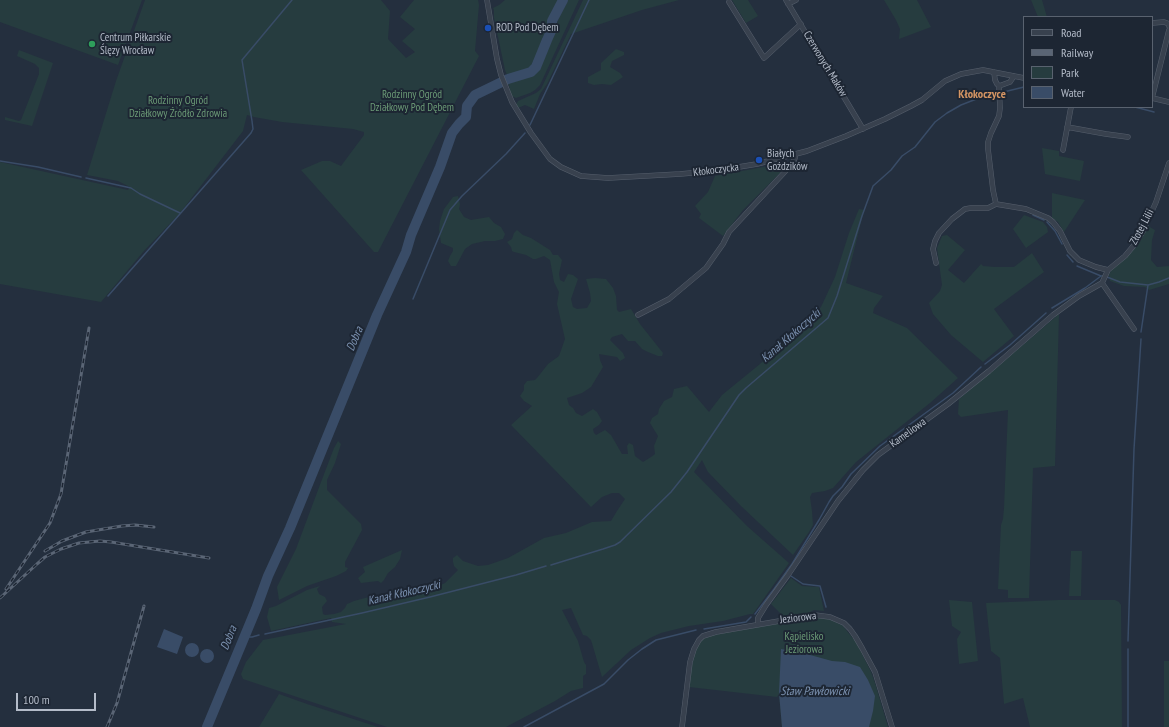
<!DOCTYPE html>
<meta charset="utf-8">
<style>
body{margin:0}
#map{position:relative;width:1169px;height:727px;overflow:hidden;background:#242f3e;font-family:"PT Sans Narrow",sans-serif}
canvas{display:block}
.legend{position:absolute;left:1023px;top:16px;width:130px;height:92px;box-sizing:border-box;background:#1d2633;border:1px solid #59626f;margin:0;padding:5px 7px;list-style:none;font-size:12px;color:#b4bcc9}
.legend li{display:flex;align-items:center;gap:8px;height:20px}
.legend b{width:20px;border:1px solid #59626f}
.scale{position:absolute;left:16px;top:693px;width:80px;height:18px;box-sizing:border-box;border:2px solid #b4bcc9;border-top:0;padding-left:5px;font-size:12px;line-height:14px;white-space:nowrap;color:#b4bcc9;-webkit-text-stroke:3px #1d2633;paint-order:stroke}
</style>
<div id="map">
<canvas width="1169" height="727"></canvas>
<ul class="legend">
<li><b style="height:5px;background:#38414e"></b>Road</li>
<li><b style="height:5px;background:#5a6575"></b>Railway</li>
<li><b style="height:11px;background:#263c3f"></b>Park</li>
<li><b style="height:11px;background:#394c67"></b>Water</li>
</ul>
<div class="scale">100 m</div>
</div>
<script>
const context = document.querySelector('canvas').getContext('2d');
context.lineJoin = 'round';
function paint(path, color) {
  context.fillStyle = color;
  context.fill(path, 'evenodd');
}
function shape(rows) {
  const path = new Path2D();
  for (const r of rows) {
    if (r.length === 3) {
      path.moveTo(r[0] + r[2], r[1]);
      path.arc(r[0], r[1], r[2], 0, 2 * Math.PI);
      continue;
    }
    path.moveTo(r[0], r[1]);
    for (let i = 2; i < r.length; i += 2) path.lineTo(r[i], r[i + 1]);
  }
  return path;
}
function strokePath(path, color, width, dash) {
  context.strokeStyle = color;
  context.lineWidth = width;
  context.lineCap = dash ? 'butt' : 'round';
  context.setLineDash(dash || []);
  context.stroke(path);
}
function label(font, color, halo, rows, align = 'center') {
  context.font = font + ' "PT Sans Narrow",sans-serif';
  context.lineWidth = 4;
  context.setLineDash([]);
  context.textBaseline = 'middle';
  context.strokeStyle = halo;
  context.fillStyle = color;
  for (const [text, x, y, turn = 0] of rows) {
    context.save();
    context.translate(x, y);
    context.rotate((+turn || 0) * Math.PI / 180);
    context.textAlign = isNaN(turn) ? turn : align;
    if (halo) context.strokeText(text, 0, 0);
    context.fillText(text, 0, 0);
    context.restore();
  }
}
paint(shape([
 [0,0,142,0,118,65,0,22],
 [145,0,381,0,390,11,388,39,406,58,415,52,402,41,415,29,400,17,414,0,478,0,479,5,475,51,479,56,378,252,374,252,301,170,322,161,330,161,341,166,364,135,364,132,353,129,282,122,254,117,247,115,243,131,180,213,143,252,101,302,0,284,0,162,128,190,130,187,118,181,87,175,116,81],
 [505,0,560,0,550,19,549,29,539,53,543,56,553,34,560,15,568,0,579,0,540,85,535,90,530,93,516,98,512,96,509,90,510,89,506,76,507,75,505,70,494,18,494,10,493,8,499,5],
 [583,0,679,0,642,10,571,34,547,84,540,94,534,109,525,105,518,108,516,105,518,101,536,93,541,89],
 [732,0,748,0,758,16,746,23],
 [884,0,917,0,931,27,899,39,900,29,896,20],
 [1031,0,1042,0,1047,17,1038,17],
 [616,49,624,52,624,55,612,61,610,67,620,73,623,77,611,85,602,84,594,85,588,83,588,77,601,70,601,63],
 [19,50,53,63,32,126,5,120,5,117,19,121,21,120,39,74,39,68,35,64,17,56],
 [1042,148,1059,151,1059,156,1084,161,1080,181,1045,174],
 [790,162,790,163,743,210,723,236,699,218,701,214,695,206,708,192,715,176],
 [1052,193,1085,200,1064,232,1058,222,1052,218],
 [458,196,460,204,459,209,464,217,471,220,489,217,494,223,501,227,505,234,503,239,495,241,485,241,472,244,465,249,456,266,451,266,448,261,450,256,453,251,453,248,441,243,439,229,440,221,444,209,453,197],
 [859,209,864,210,846,283,883,296,874,308,873,313,907,328,958,378,930,403,856,462,833,488,825,491,812,493,810,497,812,511,813,525,809,532,793,555,741,506,708,472,702,460,694,472,747,526,789,563,753,614,750,614,723,621,689,626,661,633,650,638,631,650,602,677,591,640,587,636,583,635,571,608,562,610,578,641,584,662,586,665,586,674,583,676,583,688,571,691,555,701,506,727,387,727,243,679,241,674,246,662,263,640,346,624,332,622,331,618,271,631,267,617,269,608,276,606,307,590,320,586,317,589,319,594,325,597,327,601,322,607,323,614,325,615,334,614,341,612,345,608,347,604,354,601,376,595,381,597,385,602,425,592,445,583,458,570,454,566,453,562,453,558,457,555,463,561,478,566,488,565,508,558,544,538,566,533,592,522,611,521,617,511,625,499,619,493,612,493,602,497,591,507,511,425,532,406,524,401,520,396,524,390,524,385,527,381,535,380,537,378,548,364,559,356,565,339,557,304,559,292,554,282,550,260,544,256,536,259,533,259,526,255,514,252,512,251,511,247,507,242,512,239,514,233,517,230,523,235,531,238,550,250,553,255,558,255,562,260,559,274,560,280,564,282,568,274,573,275,578,279,571,299,573,307,577,309,587,308,591,301,590,293,586,279,595,278,606,279,613,288,616,296,617,310,619,312,631,309,640,324,663,353,662,356,658,356,648,352,642,349,635,341,628,341,622,334,612,337,610,340,623,353,625,358,620,361,617,357,599,354,600,360,603,367,591,387,582,393,567,398,569,405,573,408,576,413,582,416,593,409,597,412,602,421,599,425,593,429,594,433,596,435,605,430,611,435,622,454,628,454,627,446,629,443,633,445,635,456,643,462,651,457,655,454,654,446,658,436,650,423,652,418,658,414,659,409,664,401,672,397,674,389,687,386,709,412,722,395,760,364,821,307,835,277,849,233],
 [1024,215,1043,222,1047,227,1048,232,1026,248,1013,229],
 [1148,226,1155,230,1152,240,1151,260,1157,267,1169,266,1169,284,1149,290,1145,287,1124,286,1110,281,1109,275,1111,271,1136,246],
 [947,235,965,250,948,270,964,283,981,264,983,266,995,267,1014,267,1032,253,1044,272,994,309,1014,336,983,362,951,335,933,314,929,303,940,291,942,285,937,248,942,236],
 [1059,314,1055,466,1033,468,1029,598,1008,598,1008,590,998,589,1001,525,1003,519,1004,508,1008,410,961,417,958,414,959,399,1024,344],
 [338,441,341,444,335,463,327,480,327,490,361,524,362,530,345,562,345,567,348,568,346,571,336,576,307,586,279,600,277,587,296,549,321,482,334,448],
 [402,550,400,559,395,567,388,573,384,580,381,583,378,581,361,583,358,578,365,572,363,567],
 [1071,551,1082,551,1081,596,1069,596],
 [791,578,802,586,819,587,824,611,814,610,808,613,783,616,771,604],
 [949,600,972,602,978,661,959,664,957,639,961,632,952,626],
 [1058,600,1115,600,1119,602,1121,605,1122,727,1030,727,1023,698,1004,704,1000,658,991,651,986,603],
 [813,617,829,619,842,625,856,642,871,672,875,683,888,727,782,727,779,694,777,697,689,687,691,671,695,651,703,638,708,636],
 [1164,661,1169,661,1169,727,1164,727],
 [279,694,307,704,378,727,259,727]
]), '#263c3f');
paint(shape([
 [164,629,183,637,177,654,157,647],
 [192,650,7],
 [207,656,7],
 [781,649,803,653,832,661,845,662,860,667,868,680,875,696,873,711,869,727,782,727,779,693]
]), '#394c67');
strokePath(shape([
 [1135,107,1154,112],
 [530,125,589,0],
 [0,161,38,167,81,177],
 [86,178,131,188,140,194,180,213],
 [1033,215,1044,220],
 [1047,222,1055,231,1062,244],
 [1067,255,1073,262],
 [1077,266,1101,276],
 [1107,277,1120,282,1148,285,1159,282,1169,278],
 [108,296,251,133,253,129,252,121,242,60,292,0],
 [413,299,450,210,462,196,506,154,525,133],
 [1052,308,1085,288,1101,276,1103,276],
 [1141,332,1148,285],
 [985,364,1010,345,1046,313],
 [551,565,603,549,615,545,620,542,671,492,687,472,739,395,746,388,828,318,837,296,862,216,873,186,891,170,902,156,915,147,935,122,947,113,961,105,979,98,1024,87],
 [791,576,803,584,820,586,826,607],
 [755,614,774,589,792,564,819,520,829,502,833,496,842,487,851,474,880,446,953,393,981,367],
 [704,629,746,622,751,617],
 [265,634,362,613,430,597,516,575,546,566],
 [244,637,252,637,259,635],
 [1128,641,1134,449,1141,339],
 [524,727,604,684,628,660,642,649,656,640,696,630],
 [1128,727,1128,649]
]), '#394c67', 1.5);
strokePath(shape([
 [207,727,256,609,268,576,290,528,377,315,406,252,411,235,440,167,452,133,459,124,466,117,467,106,475,95,508,79,531,72,536,67,547,40,552,29,552,21,563,0]
]), '#394c67', 10);
const minor = shape([
 [487,0,497,59,501,75,512,102,531,133,550,159,561,167,581,176,608,178,680,174,714,171,757,164,807,151,846,136,885,119,911,106,922,100,945,81,961,74,983,70,1024,78],
 [786,0,863,129],
 [729,2,764,58,801,24],
 [788,4,796,0],
 [1152,23,1164,22,1169,24,1169,26],
 [994,72,995,80,997,84,999,86,1000,108,999,116,991,133,988,142,988,149,993,190,996,204],
 [999,86,1010,82,1014,76],
 [1152,98,1169,30],
 [1152,98,1169,102],
 [1067,127,1106,134,1128,137],
 [1063,150,1071,107],
 [996,204,1026,209,1048,218,1053,222,1060,231,1070,251,1079,260,1096,267,1108,270],
 [936,263,933,249,935,241,939,233,952,219,965,209,971,208,988,208,996,204],
 [1102,283,1108,270,1125,256,1135,244,1143,231,1156,202,1169,163],
 [1102,283,1134,329],
 [638,315,669,299,706,268,723,244,729,232,793,163,795,158,795,155],
 [758,624,758,618,766,605,788,575,838,501,863,470,878,455,948,404,989,371,1053,315,1079,296,1102,283],
 [682,727,690,662,694,649,699,640,703,636,716,632,814,615,830,617,844,623,850,629,855,636,862,648,875,672,892,727]
]);
strokePath(minor, '#565f6c', 5.5);
strokePath(minor, '#38414e', 4.5);
const rail = shape([
 [45,551,62,541,86,532,122,526,135,525,154,527],
 [6,589,50,523,61,494,89,328],
 [0,598,37,564,45,557,61,549,79,543,100,541,111,542,209,558],
 [107,727,117,703,144,606]
]);
strokePath(rail, '#5a6575', 3);
strokePath(rail, '#1d2633', 1.5, [4.5]);
for (const [x, y, r, color] of [
 [488,28,4,"#1a4fb4"],
 [92,44,4,"#2e9e5b"],
 [759,160,4,"#1a4fb4"]
]) {
  const dot = new Path2D();
  dot.arc(x, y, r, 0, 2 * Math.PI);
  context.fillStyle = color;
  context.fill(dot);
  strokePath(dot, '#1d2633', 1.5);
}
label('11px', '#b4bcc9', '#1d2633', [
 ["ROD Pod Dębem",496,28],
 ["Centrum Piłkarskie",100,38],
 ["Ślęzy Wrocław",100,51],
 ["Białych",767,154],
 ["Goździków",767,167]
], 'left');
label('11px', '#b4bcc9', '#1d2633', [
 ["Czerwonych Maków",825,64,59],
 ["Kłokoczycka",716,170,-7],
 ["Złotej Lilii",1142,227,-62],
 ["Kameliowa",908,433,-36],
 ["Jeziorowa",798,618,-7]
]);
label('11px', '#6b9a76', '#1d2633', [
 ["Rodzinny Ogród",412,95],
 ["Działkowy Pod Dębem",412,108],
 ["Rodzinny Ogród",178,101],
 ["Działkowy Źródło Zdrowia",178,114],
 ["Kąpielisko",804,637],
 ["Jeziorowa",804,650]
]);
label('bold 12px', '#d59563', '#1d2633', [
 ["Kłokoczyce",982,95]
]);
label('italic 12px', '#7c92b1', '#1d2633', [
 ["Kanał Kłokoczycki",791,336,-41],
 ["Dobra",355,339,-67],
 ["Kanał Kłokoczycki",404,593,-13],
 ["Dobra",229,638,-68],
 ["Staw Pawłowicki",815,692]
]);
</script>
